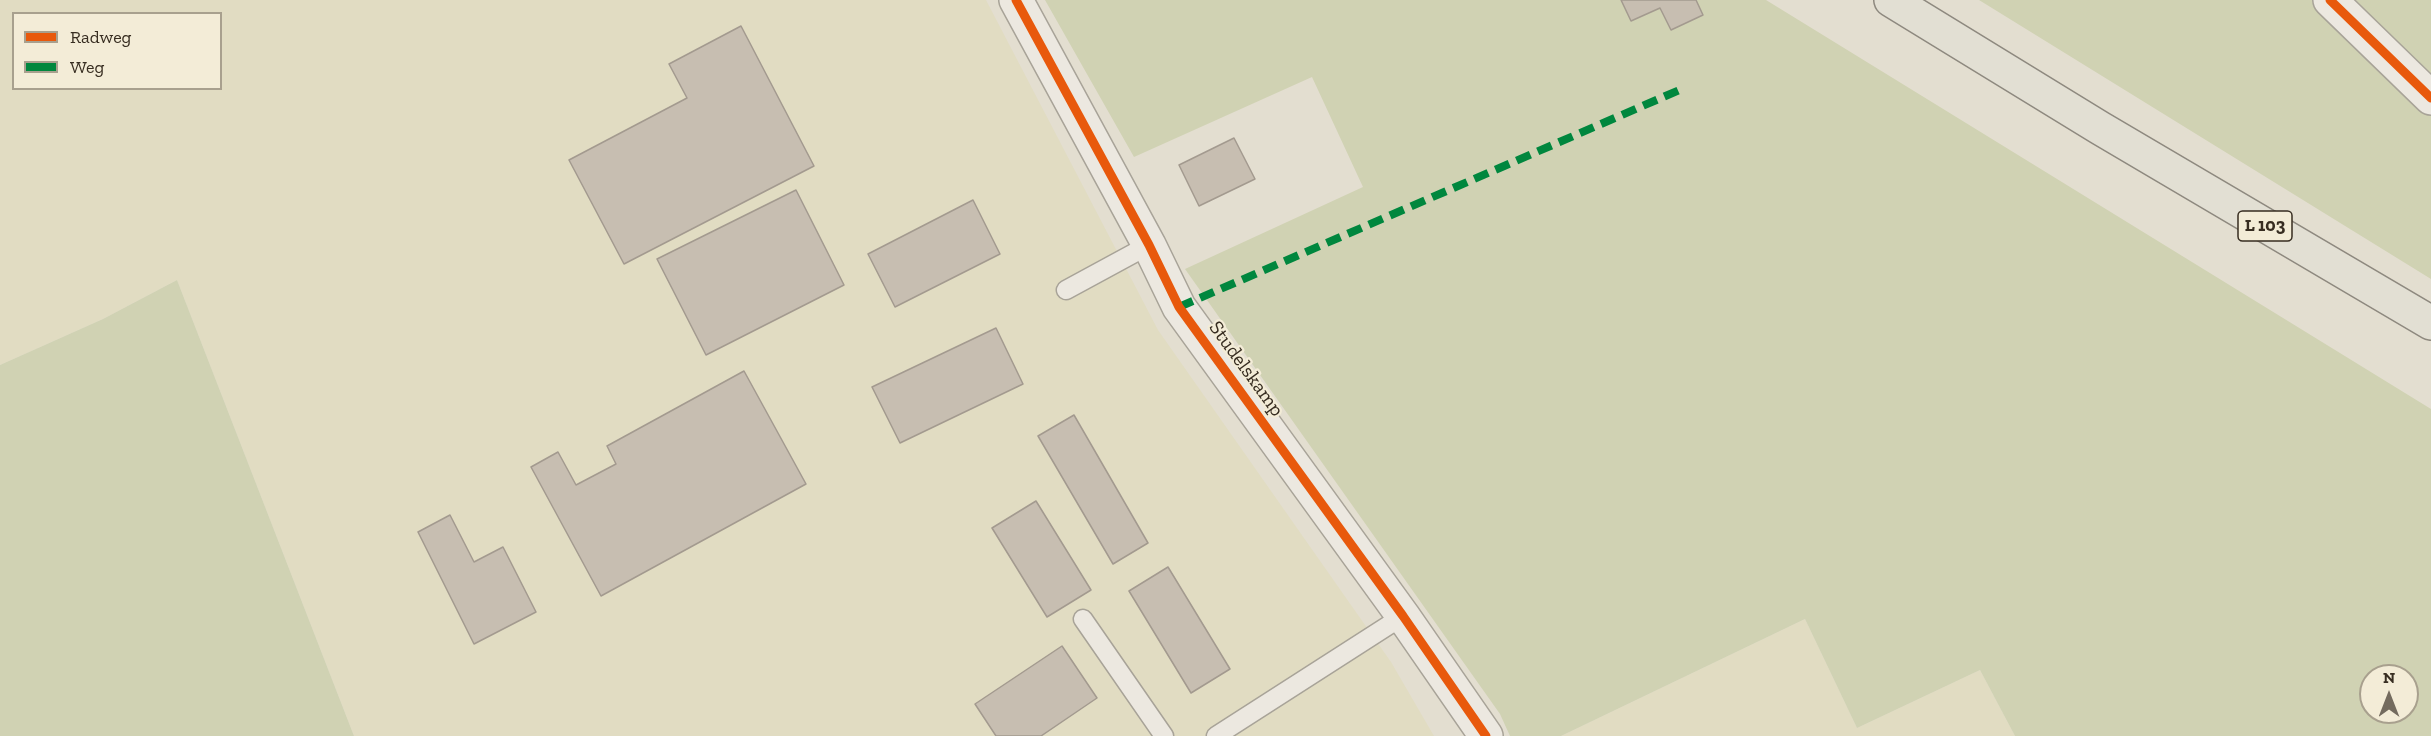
<!DOCTYPE html>
<style>
body{margin:0}
#map{position:relative;width:2431px;height:736px;overflow:hidden;background:#e3ded0;font-family:"Zilla Slab",serif}
canvas{display:block}
.legend{position:absolute;left:12px;top:12px;width:210px;height:78px;box-sizing:border-box;background:#f3ecd7;border:2px solid #a8a08e;margin:0;padding:8px 10px;list-style:none;font-size:18px;color:#372d21}
.legend li{display:flex;align-items:center;gap:12px;height:30px}
.legend b{width:30px;border:2px solid #a8a08e}
.north{position:absolute;left:2359px;top:664px;width:60px;height:60px;box-sizing:border-box;background:#f3ecd7;border:2px solid #a8a08e;border-radius:50%;rotate:0deg;font-size:16px;font-weight:700;line-height:24px;text-align:center;color:#372d21}
.north::after{content:'';display:block;margin:auto;width:21px;height:27px;background:#736b5e;clip-path:polygon(50% 0,100% 100%,50% 72%,0 100%)}
</style>
<div id="map">
<canvas width="2431" height="736"></canvas>
<ul class="legend">
<li><b style="height:8px;background:#e8590c"></b>Radweg</li>
<li><b style="height:8px;background:#00873e"></b>Weg</li>
</ul>
<div class="north">N</div>
</div>
<script>
const context = document.querySelector('canvas').getContext('2d');
context.lineJoin = 'round';
function paint(path, color) {
  context.fillStyle = color;
  context.fill(path, 'evenodd');
}
function shape(rows) {
  const path = new Path2D();
  for (const r of rows) {
    path.moveTo(r[0], r[1]);
    for (let i = 2; i < r.length; i += 2) path.lineTo(r[i], r[i + 1]);
  }
  return path;
}
function strokePath(path, color, width, dash) {
  context.strokeStyle = color;
  context.lineWidth = width;
  context.lineCap = dash ? 'butt' : 'round';
  context.setLineDash(dash || []);
  context.stroke(path);
}
function label(font, color, halo, rows, align = 'center') {
  context.font = font + ' "Zilla Slab",serif';
  context.lineWidth = 4.5;
  context.setLineDash([]);
  context.textBaseline = 'middle';
  context.strokeStyle = halo;
  context.fillStyle = color;
  for (const [text, x, y, turn = 0] of rows) {
    context.save();
    context.translate(x, y);
    context.rotate((+turn || 0) * Math.PI / 180);
    context.textAlign = isNaN(turn) ? turn : align;
    if (halo) context.strokeText(text, 0, 0);
    context.fillText(text, 0, 0);
    context.restore();
  }
}
paint(shape([
 [0,0,986,0,1158,330,1391,662,1434,736,354,736,177,280,103,319,0,365],
 [14,14,220,14,220,88,14,88],
 [1805,619,1857,728,1980,670,2015,736,1561,736]
]), '#e1dcc2');
paint(shape([
 [1045,0,1766,0,2431,409,2431,736,2015,736,1980,670,1857,728,1805,619,1561,736,1510,736,1500,714,1185,269,1363,187,1312,77,1134,157],
 [2371,676,2407,676,2407,712,2371,712],
 [1979,0,2431,0,2431,279],
 [177,280,354,736,0,736,0,365,103,319]
]), '#d0d2b3');
const building = shape([
 [1621,0,1696,0,1703,15,1671,30,1660,8,1631,21,1621,0],
 [741,26,814,166,624,264,569,160,687,98,669,64,741,26],
 [1234,138,1255,179,1199,206,1179,165,1234,138],
 [796,190,844,285,706,355,657,259,796,190],
 [973,200,1000,254,895,307,868,254,973,200],
 [996,328,1023,384,900,443,872,387,996,328],
 [744,371,806,484,601,596,531,467,558,452,576,485,616,464,607,446,744,371],
 [1074,415,1148,543,1113,564,1038,436,1074,415],
 [1036,501,1091,590,1047,617,992,528,1036,501],
 [450,515,474,562,503,547,536,612,474,644,418,532,450,515],
 [1168,567,1230,669,1191,693,1129,591,1168,567],
 [1062,646,1097,698,1041,736,996,736,975,704,1062,646]
]);
paint(building, '#c7beb1');
strokePath(building, '#a39a8f', 1.5);
const service = shape([
 [1066,290,1149,245],
 [1083,619,1164,736],
 [1216,736,1403,616]
]);
const minor = shape([
 [1016,0,1149,245,1179,307,1403,616,1486,736],
 [2330,0,2431,98]
]);
const primary = shape([
 [1891,0,2100,128,2431,323]
]);
strokePath(service, '#a8a398', 21);
strokePath(minor, '#a8a398', 36);
strokePath(primary, '#8e897f', 36);
strokePath(service, '#ece8e0', 18);
strokePath(minor, '#ece8e0', 33);
strokePath(primary, '#e2dfd3', 33);
strokePath(shape([
 [1179,307,1684,88]
]), '#00873e', 8, [15, 8]);
strokePath(shape([
 [1016,0,1149,245,1179,307,1403,616,1486,736],
 [2330,0,2431,98]
]), '#e8590c', 9);
for (const [x, y, w] of [
 [2265,226,54]
]) {
  const box = new Path2D();
  box.roundRect(x - w / 2, y - 15, w, 30, 4.5);
  context.fillStyle = '#f3ecd7';
  context.fill(box);
  strokePath(box, '#372d21', 1.5);
}
label('bold 18px', '#372d21', null, [
 ["L 103",2265,226]
]);
label('20px', '#372d21', '#f3ecd7', [
 ["Studelskamp",1246,369,54]
]);
</script>
